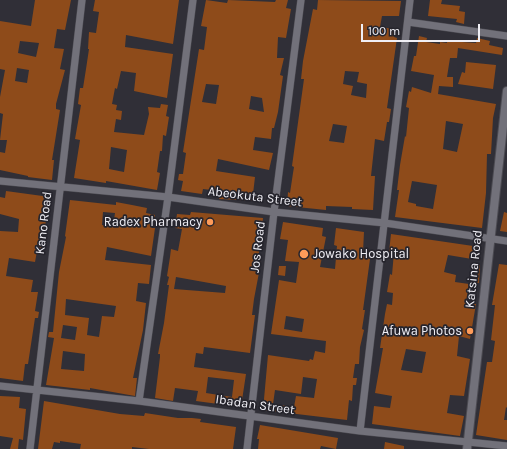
<!DOCTYPE html>
<style>
body{margin:0}
#map{position:relative;width:507px;height:449px;overflow:hidden;background:#302f37;font-family:Karla,sans-serif}
canvas{display:block}
.scale{position:absolute;left:361px;top:24px;width:119px;height:18px;box-sizing:border-box;border:2px solid #f0eff5;border-top:0;padding-left:5px;font-size:12px;line-height:14px;white-space:nowrap;color:#f0eff5;-webkit-text-stroke:3px #26252d;paint-order:stroke}
</style>
<div id="map">
<canvas width="507" height="449"></canvas>
<div class="scale">100 m</div>
</div>
<script>
const context = document.querySelector('canvas').getContext('2d');
context.lineJoin = 'round';
function paint(path, color) {
  context.fillStyle = color;
  context.fill(path, 'evenodd');
}
function shape(rows) {
  const path = new Path2D();
  for (const r of rows) {
    path.moveTo(r[0], r[1]);
    for (let i = 2; i < r.length; i += 2) path.lineTo(r[i], r[i + 1]);
  }
  return path;
}
function strokePath(path, color, width, dash) {
  context.strokeStyle = color;
  context.lineWidth = width;
  context.lineCap = dash ? 'butt' : 'round';
  context.setLineDash(dash || []);
  context.stroke(path);
}
function label(font, color, halo, rows, align = 'center') {
  context.font = font + ' Karla,sans-serif';
  context.lineWidth = 3.5;
  context.setLineDash([]);
  context.textBaseline = 'middle';
  context.strokeStyle = halo;
  context.fillStyle = color;
  for (const [text, x, y, turn = 0] of rows) {
    context.save();
    context.translate(x, y);
    context.rotate((+turn || 0) * Math.PI / 180);
    context.textAlign = isNaN(turn) ? turn : align;
    if (halo) context.strokeText(text, 0, 0);
    context.fillText(text, 0, 0);
    context.restore();
  }
}
paint(shape([
 [35,0,71,0,65,30,57,29,54,48,64,49,60,69,65,70,56,104,56,109,60,110,52,160,54,160,52,180,28,177,28,176,0,170,0,152,5,153,7,140,0,140,3,114,0,113,0,97,5,70,0,69,0,21,31,26],
 [20,41,39,43,36,57,18,53],
 [17,68,29,70,27,83,15,81],
 [95,0,179,0,173,44,126,35,125,47,173,54,167,98,134,91,136,73,121,71,117,89,115,88,112,104,117,105,116,110,122,111,121,120,116,119,114,132,144,135,149,114,148,107,160,108,161,104,168,105,166,116,169,117,166,136,163,135,162,151,160,151,157,172,160,173,157,190,106,181,106,183,74,178,80,140,75,139,81,105,78,104,80,88,83,88,86,69,89,49,88,49,89,32,96,33,99,12,93,11],
 [111,147,127,150,124,172,109,169],
 [206,0,227,3,228,0,275,2,276,0,288,0,286,8,291,9,286,38,278,37,277,58,284,58,280,75,283,76,278,112,274,128,272,128,271,139,255,137,253,150,273,153,269,170,218,159,216,171,255,177,253,194,259,194,259,201,219,199,220,191,203,189,202,194,181,191,183,181,178,180,179,174,183,174,186,153,183,152,199,49,204,50,207,27,201,26],
 [206,84,219,85,216,104,202,102],
 [251,96,262,98,264,112,249,109],
 [318,0,401,1,399,16,382,16,380,27,395,29,394,37,397,38,387,108,391,109,389,122,387,122,384,141,375,139,371,176,375,176,373,210,352,209,352,207,326,206,326,210,287,206,288,192,290,193,293,173,294,167,292,166,304,79,301,79,303,61,313,9,317,10],
 [345,71,359,72,357,82,367,84,366,98,351,95,353,86,343,84],
 [333,124,347,126,344,143,329,141],
 [430,0,442,0,441,4,460,6,459,11,465,12,464,24,456,22,457,19,428,16],
 [419,36,427,38,426,42,440,44,440,42,447,43,447,41,476,43,477,38,490,41,489,45,503,48,502,55,458,48,457,58,450,58,447,77,453,77,453,87,439,86,438,94,496,104,493,118,491,154,487,154,486,193,482,228,395,217,399,190,397,190,400,165,405,136,406,137,409,108,406,107,409,91,411,92,412,87,431,93,434,75,411,71,414,56,416,56],
 [446,121,463,124,457,152,443,149],
 [412,181,437,185,433,209,416,206,416,204,408,202],
 [466,62,496,65,493,89,458,84,462,72,465,73],
 [6,191,50,197,41,251,37,251,35,262,9,258,6,276,33,280,31,292,38,292,35,311,39,312,38,318,35,318,28,364,25,364,23,381,0,378,0,231,18,232,19,219,0,214,0,197,5,198],
 [70,200,116,205,116,202,132,205,147,208,146,213,155,215,152,228,155,228,151,256,107,247,105,260,151,265,149,284,138,283,136,301,146,303,143,330,133,378,137,378,135,396,90,388,90,390,46,385,54,338,48,337,49,332,53,332,59,272,66,237,65,236],
 [103,212,115,213,113,227,102,225],
 [66,299,116,306,114,317,102,316,99,337,87,335,89,318,65,315],
 [63,325,77,327,75,340,61,338],
 [63,351,85,354,84,371,61,369],
 [191,212,263,218,258,261,261,262,254,299,252,315,255,315,250,353,204,347,203,354,196,353,194,367,246,374,241,407,196,401,198,391,175,388,173,401,155,398,160,357,160,354,158,354,164,323,169,285,167,285,169,277,167,276,170,257,171,249,178,251,182,229,175,228,177,214,190,215],
 [176,277,226,286,225,293,174,289],
 [208,377,234,380,232,397,206,393],
 [504,212,507,213,507,232,500,231],
 [283,222,323,228,322,236,326,237,320,267,335,269,337,246,334,245,336,228,364,232,363,252,366,253,365,257,370,259,363,310,365,310,362,329,364,330,360,347,359,364,355,364,353,378,357,378,356,385,353,385,352,401,349,400,347,420,263,410,268,355,309,361,310,359,313,360,315,351,325,353,326,341,271,334,279,280,296,283,299,262,285,261,288,240,280,239],
 [286,316,304,319,302,332,284,329],
 [303,377,317,379,314,398,296,396,294,407,273,404,275,390,301,394],
 [391,234,480,247,478,260,448,255,444,272,456,275,455,282,469,284,466,302,476,304,470,339,459,336,457,356,470,359,464,396,450,395,447,413,464,416,460,436,372,424,374,406,390,408,392,396,375,393,383,348,380,348,385,314,387,304,392,305,393,293,387,292,390,274,392,275,394,252,389,252],
 [406,349,426,352,422,373,401,370],
 [499,264,507,265,507,408,506,407,504,420,507,420,507,440,476,435,487,362,492,362,495,341,491,340,495,305,492,305],
 [473,265,480,265,479,283,472,282],
 [279,266,286,266,285,276,278,275],
 [0,396,20,397,19,408,26,409,23,440,19,439,18,449,10,449,13,438,0,436],
 [44,401,120,414,144,416,145,413,178,418,192,418,201,419,200,422,236,427,233,449,149,449,132,447,132,449,80,449,81,444,60,441,60,443,54,442,52,449,38,449],
 [260,425,338,438,336,449,321,446,320,449,258,449,259,439,257,439],
 [385,442,404,446,404,449,384,449]
]), '#8e4b1a');
const minor = shape([
 [408,22,507,36],
 [0,181,168,197,274,212,385,223,507,241],
 [0,386,139,401,360,431,507,446],
 [139,401,168,197,193,0],
 [360,431,410,0],
 [30,449,82,0],
 [247,449,274,212,301,0]
]);
const tertiary = shape([
 [467,449,507,91]
]);
strokePath(minor, '#4c4b52', 8);
strokePath(tertiary, '#4c4b52', 10);
strokePath(minor, '#72717a', 7);
strokePath(tertiary, '#72717a', 8);
for (const [x, y, r, color] of [
 [210,222,4,"#fe9b59"],
 [304,254,5,"#fe9b59"],
 [470,331,4,"#fe9b59"]
]) {
  const dot = new Path2D();
  dot.arc(x, y, r, 0, 2 * Math.PI);
  context.fillStyle = color;
  context.fill(dot);
  strokePath(dot, '#26252d', 1.5);
}
label('13px', '#f0eff5', '#26252d', [
 ["Abeokuta Street",255,197,7],
 ["Kano Road",44,223,-83],
 ["Jos Road",258,247,-83],
 ["Katsina Road",474,269,-84],
 ["Ibadan Street",255,405,8]
]);
label('13px', '#f0eff5', '#26252d', [
 ["Radex Pharmacy",202,222],
 ["Jowako Hospital",313,254,"left"],
 ["Afuwa Photos",462,331]
], 'right');
</script>
